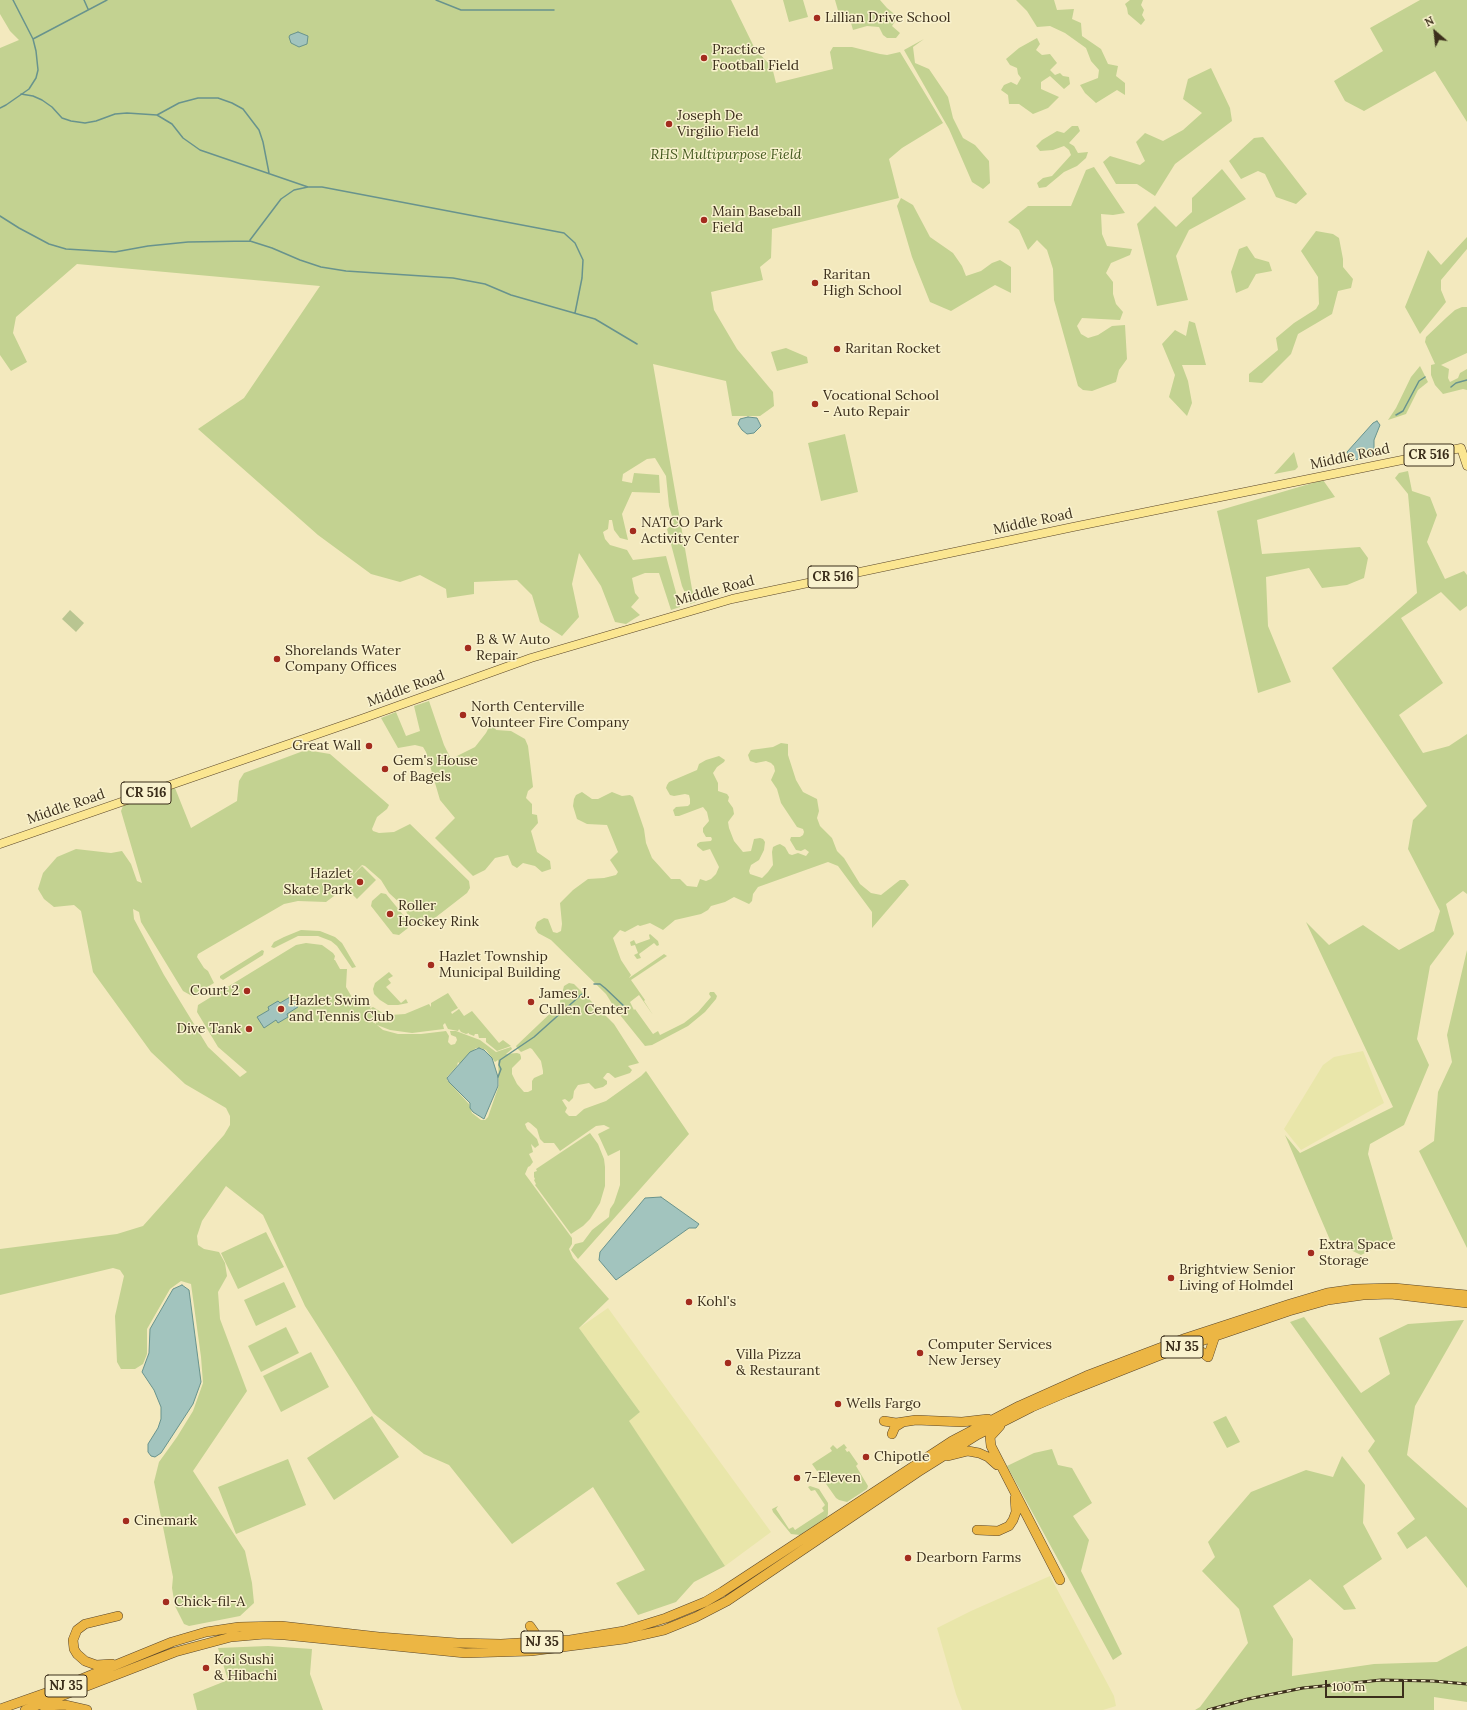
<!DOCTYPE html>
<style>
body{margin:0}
#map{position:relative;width:1467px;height:1710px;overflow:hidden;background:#f3e9be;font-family:Lora,serif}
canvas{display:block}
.north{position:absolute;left:1415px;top:12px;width:40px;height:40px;-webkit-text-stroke:3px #f9f2ce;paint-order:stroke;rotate:332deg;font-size:11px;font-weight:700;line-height:16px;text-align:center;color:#3b2e1b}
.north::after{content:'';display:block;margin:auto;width:14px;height:18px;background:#3b2e1b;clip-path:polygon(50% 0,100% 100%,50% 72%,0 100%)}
.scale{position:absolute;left:1325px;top:1680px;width:79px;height:18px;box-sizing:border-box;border:2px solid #3b2e1b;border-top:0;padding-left:5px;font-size:12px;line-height:14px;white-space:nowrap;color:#3b2e1b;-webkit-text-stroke:3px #f9f2ce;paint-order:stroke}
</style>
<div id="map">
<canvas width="1467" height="1710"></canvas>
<div class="north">N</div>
<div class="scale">100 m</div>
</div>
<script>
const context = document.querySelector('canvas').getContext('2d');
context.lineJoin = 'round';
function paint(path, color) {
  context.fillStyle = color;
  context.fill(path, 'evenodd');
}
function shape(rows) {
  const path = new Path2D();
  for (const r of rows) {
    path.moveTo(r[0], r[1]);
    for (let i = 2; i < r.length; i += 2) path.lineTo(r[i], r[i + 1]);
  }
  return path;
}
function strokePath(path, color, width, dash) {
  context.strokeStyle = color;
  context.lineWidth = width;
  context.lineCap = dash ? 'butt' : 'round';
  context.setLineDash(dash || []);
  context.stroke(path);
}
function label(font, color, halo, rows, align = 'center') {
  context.font = font + ' Lora,serif';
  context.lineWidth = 3;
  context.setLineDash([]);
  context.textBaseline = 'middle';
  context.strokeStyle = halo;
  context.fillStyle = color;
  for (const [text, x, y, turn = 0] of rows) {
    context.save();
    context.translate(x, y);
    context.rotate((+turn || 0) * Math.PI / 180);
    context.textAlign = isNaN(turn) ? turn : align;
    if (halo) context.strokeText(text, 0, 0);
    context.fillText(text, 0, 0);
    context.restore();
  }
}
paint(shape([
 [1363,1051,1384,1103,1301,1150,1284,1129,1323,1065,1334,1057],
 [608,1308,771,1532,725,1566,628,1421,640,1412,579,1328],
 [1050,1576,1114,1696,1116,1706,1103,1710,962,1710,956,1694,937,1628,971,1611]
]), '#e9e6aa');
paint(shape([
 [0,0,731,0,755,49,772,67,776,83,833,69,830,52,833,47,852,47,880,54,887,55,900,52,943,123,902,148,889,159,899,198,772,229,771,258,760,267,763,280,711,292,714,310,737,349,773,392,774,406,760,416,732,416,726,381,653,364,692,589,696,602,690,604,682,586,667,529,674,523,669,506,666,476,655,458,647,459,623,474,622,481,632,483,634,473,659,475,660,493,632,492,622,514,628,540,620,538,614,530,612,520,609,520,608,529,603,532,605,539,610,545,627,550,633,560,666,556,680,607,671,610,659,573,645,573,632,578,635,593,639,598,631,607,640,615,626,624,615,622,601,586,579,553,572,584,579,617,562,636,540,622,532,595,517,580,474,582,474,594,447,598,446,589,420,575,400,582,371,574,318,535,198,429,244,398,320,286,77,264,16,317,13,333,27,362,11,371,0,355,0,48,19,40,10,31,0,14],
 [783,0,803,0,808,17,789,22],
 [835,0,880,0,887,8,898,17,892,26,900,33,896,38,887,38,883,35,879,27,867,26,853,30,848,12,839,14],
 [1016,0,1054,0,1057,10,1074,9,1072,19,1081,23,1082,36,1101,49,1108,64,1118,66,1116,76,1125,83,1125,95,1117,90,1096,103,1085,93,1080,85,1098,78,1099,70,1091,61,1086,48,1065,33,1050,26,1037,27,1027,11],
 [1130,0,1143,0,1141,5,1144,10,1142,15,1145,20,1141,25,1128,14,1127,8,1125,4],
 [1420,0,1467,0,1467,122,1435,71,1364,111,1345,101,1334,81,1383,51,1370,28],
 [1037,38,1040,44,1036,50,1042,55,1050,54,1057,63,1050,70,1055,75,1060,73,1063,76,1069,77,1070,84,1064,89,1050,76,1041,82,1041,89,1059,97,1048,108,1033,114,1019,104,1009,104,1008,95,1001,90,1004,85,1011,82,1017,85,1021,78,1018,74,1017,68,1010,65,1006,59,1019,48],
 [924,39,913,47,915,63,929,69,948,97,953,118,963,138,975,145,989,161,990,183,983,189,972,182,949,129,904,50],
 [1211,68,1230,108,1232,121,1175,164,1155,196,1137,184,1116,184,1103,162,1110,156,1140,165,1145,161,1136,142,1145,133,1163,141,1183,130,1202,113,1183,99,1188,79],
 [1072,126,1078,126,1080,131,1069,143,1074,146,1078,153,1088,152,1086,158,1077,166,1064,172,1046,187,1039,188,1037,183,1043,178,1052,176,1071,155,1069,150,1064,146,1053,150,1040,151,1036,146,1042,140,1057,131,1064,133],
 [1263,137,1307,194,1296,204,1276,197,1265,174,1258,171,1241,179,1229,161,1254,138],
 [1094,167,1125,213,1113,215,1101,214,1102,234,1107,246,1132,249,1130,255,1111,263,1106,273,1113,282,1113,294,1116,304,1123,312,1120,320,1082,318,1077,326,1081,334,1088,338,1098,335,1112,326,1125,325,1127,359,1119,370,1116,382,1092,391,1083,390,1078,386,1054,300,1053,269,1047,250,1037,240,1028,250,1019,230,1008,222,1028,206,1071,206,1086,170],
 [1222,169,1246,199,1189,230,1176,256,1188,300,1157,306,1137,224,1155,206,1176,227,1192,212,1192,198],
 [901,198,913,205,930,237,953,253,962,266,966,276,981,271,992,263,1000,260,1011,267,1011,293,995,285,951,311,930,302,912,257,897,206],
 [1316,231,1333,234,1339,238,1343,259,1343,267,1353,279,1351,288,1338,291,1332,314,1298,334,1291,354,1262,383,1249,382,1249,374,1278,350,1276,338,1294,323,1316,309,1319,304,1318,277,1301,251],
 [1467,237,1467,249,1441,280,1441,290,1446,302,1420,334,1405,307,1428,250,1441,265],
 [1247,246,1255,258,1269,262,1272,271,1256,274,1248,288,1236,293,1231,272,1239,249],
 [1462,307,1467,307,1467,353,1441,365,1449,369,1448,378,1450,382,1458,378,1460,373,1467,369,1467,390,1463,389,1443,394,1435,385,1431,375,1431,365,1435,364,1425,342,1426,337,1446,318,1455,310],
 [1189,321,1195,323,1206,365,1182,365,1188,381,1192,403,1187,416,1169,397,1175,375,1162,344,1175,330,1186,336],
 [786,348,807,357,808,363,777,371,771,352],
 [1420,366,1428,382,1418,390,1406,414,1388,420,1396,408,1411,377],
 [845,434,858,492,821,501,808,443],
 [1294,452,1298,467,1295,470,1274,474],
 [1408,471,1412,491,1430,497,1437,515,1427,542,1445,579,1464,571,1467,575,1467,606,1460,611,1441,592,1401,618,1443,683,1399,715,1423,753,1449,746,1467,734,1467,894,1463,891,1446,904,1454,934,1430,966,1417,1039,1429,1065,1404,1125,1370,1144,1368,1154,1393,1239,1361,1255,1330,1240,1285,1135,1300,1153,1393,1107,1306,922,1329,945,1363,925,1399,950,1434,931,1440,911,1408,849,1413,820,1427,806,1332,668,1417,593,1408,494,1395,478,1399,473],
 [1323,480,1335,497,1257,520,1262,554,1360,547,1368,558,1364,578,1347,585,1322,588,1309,568,1266,577,1268,626,1291,682,1258,693,1217,511],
 [429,701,444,745,451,759,475,747,486,733,492,721,496,730,511,731,525,739,528,746,533,787,528,791,526,798,532,804,532,814,537,815,538,823,531,831,537,852,550,861,551,869,542,872,535,866,523,863,517,868,512,865,508,855,495,858,485,870,473,876,435,838,455,818,440,800,426,752,423,747,415,745,398,748,381,718,396,712,406,736,420,731,414,706],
 [781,743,788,744,788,755,796,780,803,792,817,799,819,811,817,818,820,826,832,838,837,851,844,858,860,884,871,893,881,895,900,880,905,880,909,885,872,928,872,912,838,866,828,862,758,887,753,894,752,901,749,904,734,897,725,902,711,906,708,910,701,914,675,920,663,930,650,923,640,926,638,925,625,932,620,930,613,938,621,960,631,975,629,978,664,954,667,956,631,980,645,1000,644,1001,653,1015,639,995,630,1002,634,1010,635,1009,653,1034,658,1031,660,1035,684,1023,698,1012,711,997,709,994,710,992,714,992,717,996,716,999,705,1012,688,1026,652,1045,645,1046,616,1010,606,994,551,940,538,933,535,928,537,922,544,918,548,919,553,932,557,933,561,931,562,924,560,903,573,890,588,879,604,878,616,875,618,872,610,860,618,852,607,825,587,824,577,819,573,806,574,799,576,795,582,792,592,799,598,799,612,792,622,796,630,795,633,797,644,829,646,843,652,858,671,879,680,879,687,886,697,887,700,879,706,881,711,879,716,874,719,867,710,849,703,851,697,846,697,844,700,842,711,841,712,839,711,837,706,837,703,832,703,828,709,821,707,812,703,807,679,816,675,816,673,810,676,807,688,806,690,804,690,799,689,795,685,794,674,796,670,795,666,788,667,785,669,782,697,770,699,764,706,760,719,756,725,760,724,762,717,767,713,773,718,783,718,791,727,794,729,797,728,801,733,808,734,814,728,822,729,828,734,841,743,852,751,851,754,839,760,838,763,839,765,842,764,850,759,860,751,865,749,871,750,874,762,878,768,872,773,865,772,852,773,847,777,845,780,844,785,847,789,854,792,855,798,853,806,856,809,852,805,849,801,851,796,850,790,840,791,837,800,837,803,835,804,832,803,829,797,827,781,803,777,789,771,780,775,771,774,766,771,763,766,761,756,763,750,761,748,755,751,750,773,747],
 [306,750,330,754,389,805,387,809,377,817,372,829,373,831,379,833,394,832,410,824,469,881,470,888,467,893,427,924,418,926,413,923,402,905,389,893,381,880,365,866,362,865,345,883,362,866,376,880,357,899,343,885,334,896,326,902,298,901,284,904,198,954,197,957,204,968,208,971,214,983,192,996,183,991,141,922,139,912,133,909,134,919,164,975,208,1047,240,1077,247,1072,218,1047,197,1012,198,1005,296,945,306,943,322,945,333,953,335,956,334,960,335,960,340,969,347,969,346,987,353,999,368,1003,371,1006,370,1007,374,1017,373,1022,376,1024,375,1015,371,1008,373,1007,381,1012,391,1015,405,1014,429,1004,431,1007,431,1003,448,993,458,1008,451,1012,452,1014,459,1009,464,1016,472,1011,499,1043,503,1040,511,1046,497,1051,486,1042,486,1038,479,1038,478,1034,475,1034,474,1036,469,1034,469,1033,466,1034,461,1032,459,1029,458,1031,448,1029,445,1023,443,1025,444,1029,412,1033,390,1030,377,1025,383,1030,398,1034,421,1034,446,1031,449,1036,448,1042,451,1045,455,1044,457,1040,456,1037,451,1035,450,1031,456,1031,480,1040,496,1052,511,1047,512,1049,506,1054,517,1053,520,1054,521,1057,521,1059,512,1068,512,1074,517,1084,524,1092,528,1092,532,1090,532,1081,534,1078,543,1074,543,1071,541,1061,532,1049,530,1048,521,1052,517,1048,516,1046,559,1005,564,986,569,983,574,984,614,1024,639,1063,628,1066,632,1070,630,1073,615,1078,609,1073,607,1073,603,1078,607,1081,607,1084,603,1087,595,1089,589,1083,578,1085,574,1091,573,1098,569,1102,565,1099,562,1100,567,1108,565,1112,569,1116,576,1116,584,1109,606,1101,641,1076,646,1071,689,1134,578,1259,571,1250,575,1244,583,1242,592,1230,609,1217,610,1209,614,1203,620,1185,620,1150,608,1156,598,1134,610,1128,604,1125,596,1126,560,1151,554,1143,544,1143,540,1139,537,1129,530,1123,528,1122,525,1124,527,1129,537,1139,539,1145,535,1148,531,1144,533,1152,529,1154,533,1162,530,1166,528,1167,525,1174,572,1238,572,1244,569,1249,573,1258,609,1299,579,1328,640,1412,629,1421,725,1566,694,1582,676,1602,638,1615,616,1583,645,1570,593,1487,512,1544,449,1465,424,1454,373,1413,305,1306,263,1215,226,1186,202,1221,197,1236,198,1245,204,1249,219,1252,225,1263,227,1276,218,1292,220,1319,247,1391,193,1471,245,1551,252,1583,254,1603,240,1616,189,1626,184,1624,175,1606,172,1588,173,1577,154,1482,159,1462,177,1437,193,1411,203,1383,201,1357,191,1284,181,1281,170,1289,147,1329,147,1354,143,1364,135,1369,121,1369,117,1362,115,1316,124,1276,120,1270,113,1268,0,1295,0,1249,117,1234,143,1226,224,1135,230,1125,230,1116,226,1108,185,1084,151,1052,93,972,81,911,74,905,54,907,44,899,38,889,43,873,57,857,76,849,111,853,122,851,131,864,137,881,142,883,121,811,123,806,175,788,191,828,237,801,239,781,244,773],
 [476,1048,480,1048,486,1050,495,1062,498,1060,499,1085,488,1117,485,1120,481,1120,472,1113,469,1104,447,1080,447,1077,457,1066,458,1062,460,1064],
 [381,893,386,894,409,922,408,928,399,935,393,934,371,906,372,901],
 [301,930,320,931,335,937,342,943,356,967,352,968,337,946,331,941,318,936,298,936,274,948,271,947,274,942,284,937],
 [650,934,658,941,659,945,657,946,654,943,639,954,641,958,637,959,634,955,638,953,635,945,631,946,630,942,634,940,636,944,650,939,649,935],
 [262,950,264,951,263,955,223,980,220,978,220,976],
 [1467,950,1467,1248,1419,1151,1434,1141,1438,1092,1452,1062,1447,1035],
 [389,972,393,976,388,979,391,983,386,987,401,1003,406,999,408,1003,398,1005,388,1005,380,1000,374,994,373,989,375,983],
 [590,1133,598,1144,604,1159,605,1167,605,1186,600,1203,590,1219,583,1226,571,1234,535,1185,536,1184,534,1180,535,1179,534,1177,534,1172,537,1171,536,1169],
 [266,1232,284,1267,238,1289,221,1253],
 [284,1282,296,1307,256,1326,244,1300],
 [1304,1317,1361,1393,1390,1374,1379,1338,1408,1324,1464,1320,1415,1406,1407,1455,1467,1508,1467,1588,1426,1536,1407,1549,1397,1533,1415,1519,1368,1451,1375,1441,1290,1322],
 [286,1327,299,1353,261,1372,248,1346],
 [311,1352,329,1387,281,1412,263,1376],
 [372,1416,399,1457,334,1500,307,1458],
 [1226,1416,1240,1442,1227,1448,1213,1422],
 [844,1444,847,1448,845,1449,847,1452,849,1451,858,1464,856,1466,868,1486,867,1489,847,1502,839,1500,836,1498,812,1464,832,1451,830,1448,833,1445,837,1449],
 [1052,1449,1058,1465,1072,1468,1092,1503,1073,1516,1089,1540,1081,1571,1122,1654,1113,1660,1007,1466,1034,1453],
 [1342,1456,1365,1485,1363,1523,1382,1559,1343,1586,1356,1609,1344,1610,1310,1579,1273,1606,1293,1639,1292,1676,1374,1664,1437,1662,1467,1646,1467,1702,1434,1697,1434,1710,1195,1710,1200,1707,1248,1643,1239,1609,1202,1571,1215,1557,1208,1542,1251,1492,1306,1470,1333,1477],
 [288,1459,306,1505,236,1534,218,1487],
 [810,1486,819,1489,828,1503,828,1514,827,1517,800,1535,791,1534,773,1512,772,1509,778,1506,776,1509,789,1529,793,1527,795,1530,824,1511,822,1508,825,1505,815,1490,811,1491,808,1487],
 [268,1646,312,1649,310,1674,323,1710,197,1710,193,1694,228,1680,218,1648]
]), '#c3d291');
paint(shape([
 [70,610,84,623,76,632,62,619]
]), '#b9c591');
const water = shape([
 [298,32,308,36,307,44,299,47,291,43,289,37,290,35,298,32],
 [748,417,757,418,761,426,754,433,747,434,742,430,738,424,740,419,748,417],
 [1377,421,1380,425,1374,440,1374,456,1354,460,1349,457,1347,452,1373,423,1377,421],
 [292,996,298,1007,287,1014,288,1017,278,1023,276,1020,264,1028,257,1017,269,1010,268,1007,278,1001,280,1003,292,996],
 [479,1048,484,1050,492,1058,498,1077,498,1086,484,1119,473,1112,470,1108,470,1103,449,1082,447,1078,470,1052,479,1048],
 [661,1197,699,1224,696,1228,689,1228,616,1280,599,1260,600,1252,645,1198,661,1197],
 [182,1285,189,1290,201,1382,193,1404,161,1453,155,1457,151,1456,148,1452,148,1444,158,1428,161,1419,161,1407,154,1390,142,1372,149,1353,150,1329,173,1289,182,1285]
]);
paint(water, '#a2c4be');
strokePath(water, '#68938d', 1);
strokePath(shape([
 [84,0,88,9],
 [436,0,461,10,554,10],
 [33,39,107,0],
 [21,94,33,96,42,100,52,107,62,118,71,121,85,123,96,121,115,114,127,113,157,115,172,124,183,138,200,150,308,187],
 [0,108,6,105,29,89,36,78,38,70,36,51,33,39,13,0],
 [157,115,179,103,198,98,218,98,232,103,243,109,259,130,263,142,269,173],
 [0,216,19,228,49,244,66,249,115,252,148,246,188,242,250,241,272,248,300,260,321,267,346,271,453,278,485,284,511,295,595,319,637,344],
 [250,240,281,199,294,190,308,187,322,187,564,233,575,243,583,260,582,278,575,313],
 [1451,387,1456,383,1467,380],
 [1396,415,1403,411,1419,381,1425,377],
 [594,984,600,984,605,988,625,1007],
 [498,1077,501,1069,499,1065,500,1060,534,1037,582,994]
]), '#68938d', 1.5);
const primary = shape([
 [0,844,364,718,531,658,732,599,1073,527,1461,448,1467,466]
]);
const highway = shape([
 [1187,1346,1197,1348,1208,1357],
 [1208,1357,1215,1336],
 [884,1421,896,1423,916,1420,962,1422,988,1419],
 [1000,1426,990,1437,991,1446,1060,1580],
 [892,1434,895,1427,903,1422],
 [948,1456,968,1451,979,1453,988,1457,997,1465],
 [977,1530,998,1531,1009,1526,1013,1520,1016,1512,1015,1498],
 [530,1626,537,1636,548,1638],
 [112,1664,96,1665,85,1661,77,1654,74,1649,73,1640,77,1630,85,1624,118,1616],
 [43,1706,65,1705,87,1710],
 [0,1709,57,1689,172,1642,206,1632,239,1627,281,1626,379,1637,457,1643,501,1644,570,1640,624,1631,666,1618,705,1602,722,1592,952,1441,1019,1406,1086,1376,1186,1338,1290,1304,1327,1293,1355,1289,1394,1288,1467,1295],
 [25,1710,175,1652,231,1637,265,1634,285,1635,465,1653,531,1651,624,1639,664,1630,696,1617,727,1601,918,1472,977,1435,1032,1407,1067,1392,1163,1354,1289,1311,1328,1300,1363,1295,1391,1294,1467,1303]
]);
strokePath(primary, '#5a462a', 9);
strokePath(highway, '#5a462a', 10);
strokePath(primary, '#fbe691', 8);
strokePath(highway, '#ecb644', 9);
const rail = shape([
 [1208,1710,1248,1699,1303,1688,1381,1680,1433,1681,1467,1684]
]);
strokePath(rail, '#3b2e1b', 3);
strokePath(rail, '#f9f2ce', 1.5, [4.5]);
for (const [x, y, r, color] of [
 [817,18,4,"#a32c1e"],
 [704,58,4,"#a32c1e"],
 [669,124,4,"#a32c1e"],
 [704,220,4,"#a32c1e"],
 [815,283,4,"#a32c1e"],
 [837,349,4,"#a32c1e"],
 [815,404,4,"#a32c1e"],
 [633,531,4,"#a32c1e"],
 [468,648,4,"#a32c1e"],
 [277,659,4,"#a32c1e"],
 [463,715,4,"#a32c1e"],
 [369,746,4,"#a32c1e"],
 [385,769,4,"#a32c1e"],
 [360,882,4,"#a32c1e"],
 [390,914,4,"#a32c1e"],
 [431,965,4,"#a32c1e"],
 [247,991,4,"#a32c1e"],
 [531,1002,4,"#a32c1e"],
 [281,1009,4,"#a32c1e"],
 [249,1029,4,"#a32c1e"],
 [1311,1253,4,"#a32c1e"],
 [1171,1278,4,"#a32c1e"],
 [689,1302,4,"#a32c1e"],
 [920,1353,4,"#a32c1e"],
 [728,1363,4,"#a32c1e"],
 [838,1404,4,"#a32c1e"],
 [866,1457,4,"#a32c1e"],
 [797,1478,4,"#a32c1e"],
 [126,1521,4,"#a32c1e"],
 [908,1558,4,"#a32c1e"],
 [166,1602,4,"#a32c1e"],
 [206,1668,4,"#a32c1e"]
]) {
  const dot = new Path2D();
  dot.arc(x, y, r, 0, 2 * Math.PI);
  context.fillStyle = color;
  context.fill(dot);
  strokePath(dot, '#f9f2ce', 1.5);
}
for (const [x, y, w] of [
 [1429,455,50],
 [833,577,50],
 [146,793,50],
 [1182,1347,42],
 [542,1642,42],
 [66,1686,42]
]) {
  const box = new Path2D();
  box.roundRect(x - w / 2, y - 11, w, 22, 3);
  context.fillStyle = '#f9f2ce';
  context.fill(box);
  strokePath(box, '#3b2e1b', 1);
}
label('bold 13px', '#3b2e1b', null, [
 ["CR 516",1429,455],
 ["CR 516",833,577],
 ["CR 516",146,793],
 ["NJ 35",1182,1347],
 ["NJ 35",542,1642],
 ["NJ 35",66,1686]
]);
label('14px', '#3b2e1b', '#f9f2ce', [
 ["Lillian Drive School",825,18],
 ["Practice",712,50],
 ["Football Field",712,66],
 ["Joseph De",677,116],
 ["Virgilio Field",677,132],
 ["Main Baseball",712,212],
 ["Field",712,228],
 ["Raritan",823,275],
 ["High School",823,291],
 ["Raritan Rocket",845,349],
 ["Vocational School",823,396],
 ["- Auto Repair",823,412],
 ["NATCO Park",641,523],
 ["Activity Center",641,539],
 ["B & W Auto",476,640],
 ["Repair",476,656],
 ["Shorelands Water",285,651],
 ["Company Offices",285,667],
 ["North Centerville",471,707],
 ["Volunteer Fire Company",471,723],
 ["Great Wall",361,746,"right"],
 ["Gem's House",393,761],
 ["of Bagels",393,777],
 ["Hazlet",352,874,"right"],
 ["Skate Park",352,890,"right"],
 ["Roller",398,906],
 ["Hockey Rink",398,922],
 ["Hazlet Township",439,957],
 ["Municipal Building",439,973],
 ["Court 2",239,991,"right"],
 ["James J.",539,994],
 ["Cullen Center",539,1010],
 ["Hazlet Swim",289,1001],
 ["and Tennis Club",289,1017],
 ["Dive Tank",241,1029,"right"],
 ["Extra Space",1319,1245],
 ["Storage",1319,1261],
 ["Brightview Senior",1179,1270],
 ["Living of Holmdel",1179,1286],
 ["Kohl's",697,1302],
 ["Computer Services",928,1345],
 ["New Jersey",928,1361],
 ["Villa Pizza",736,1355],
 ["& Restaurant",736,1371],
 ["Wells Fargo",846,1404],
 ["Chipotle",874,1457],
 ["7-Eleven",805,1478],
 ["Cinemark",134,1521],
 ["Dearborn Farms",916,1558],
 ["Chick-fil-A",174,1602],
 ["Koi Sushi",214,1660],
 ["& Hibachi",214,1676]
], 'left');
label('italic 14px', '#44591f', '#f9f2ce', [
 ["RHS Multipurpose Field",726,155]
]);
label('14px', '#3b2e1b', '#f9f2ce', [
 ["Middle Road",1350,457,-12],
 ["Middle Road",1033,522,-12],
 ["Middle Road",715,591,-15],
 ["Middle Road",406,689,-20],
 ["Middle Road",66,807,-19]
]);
</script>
